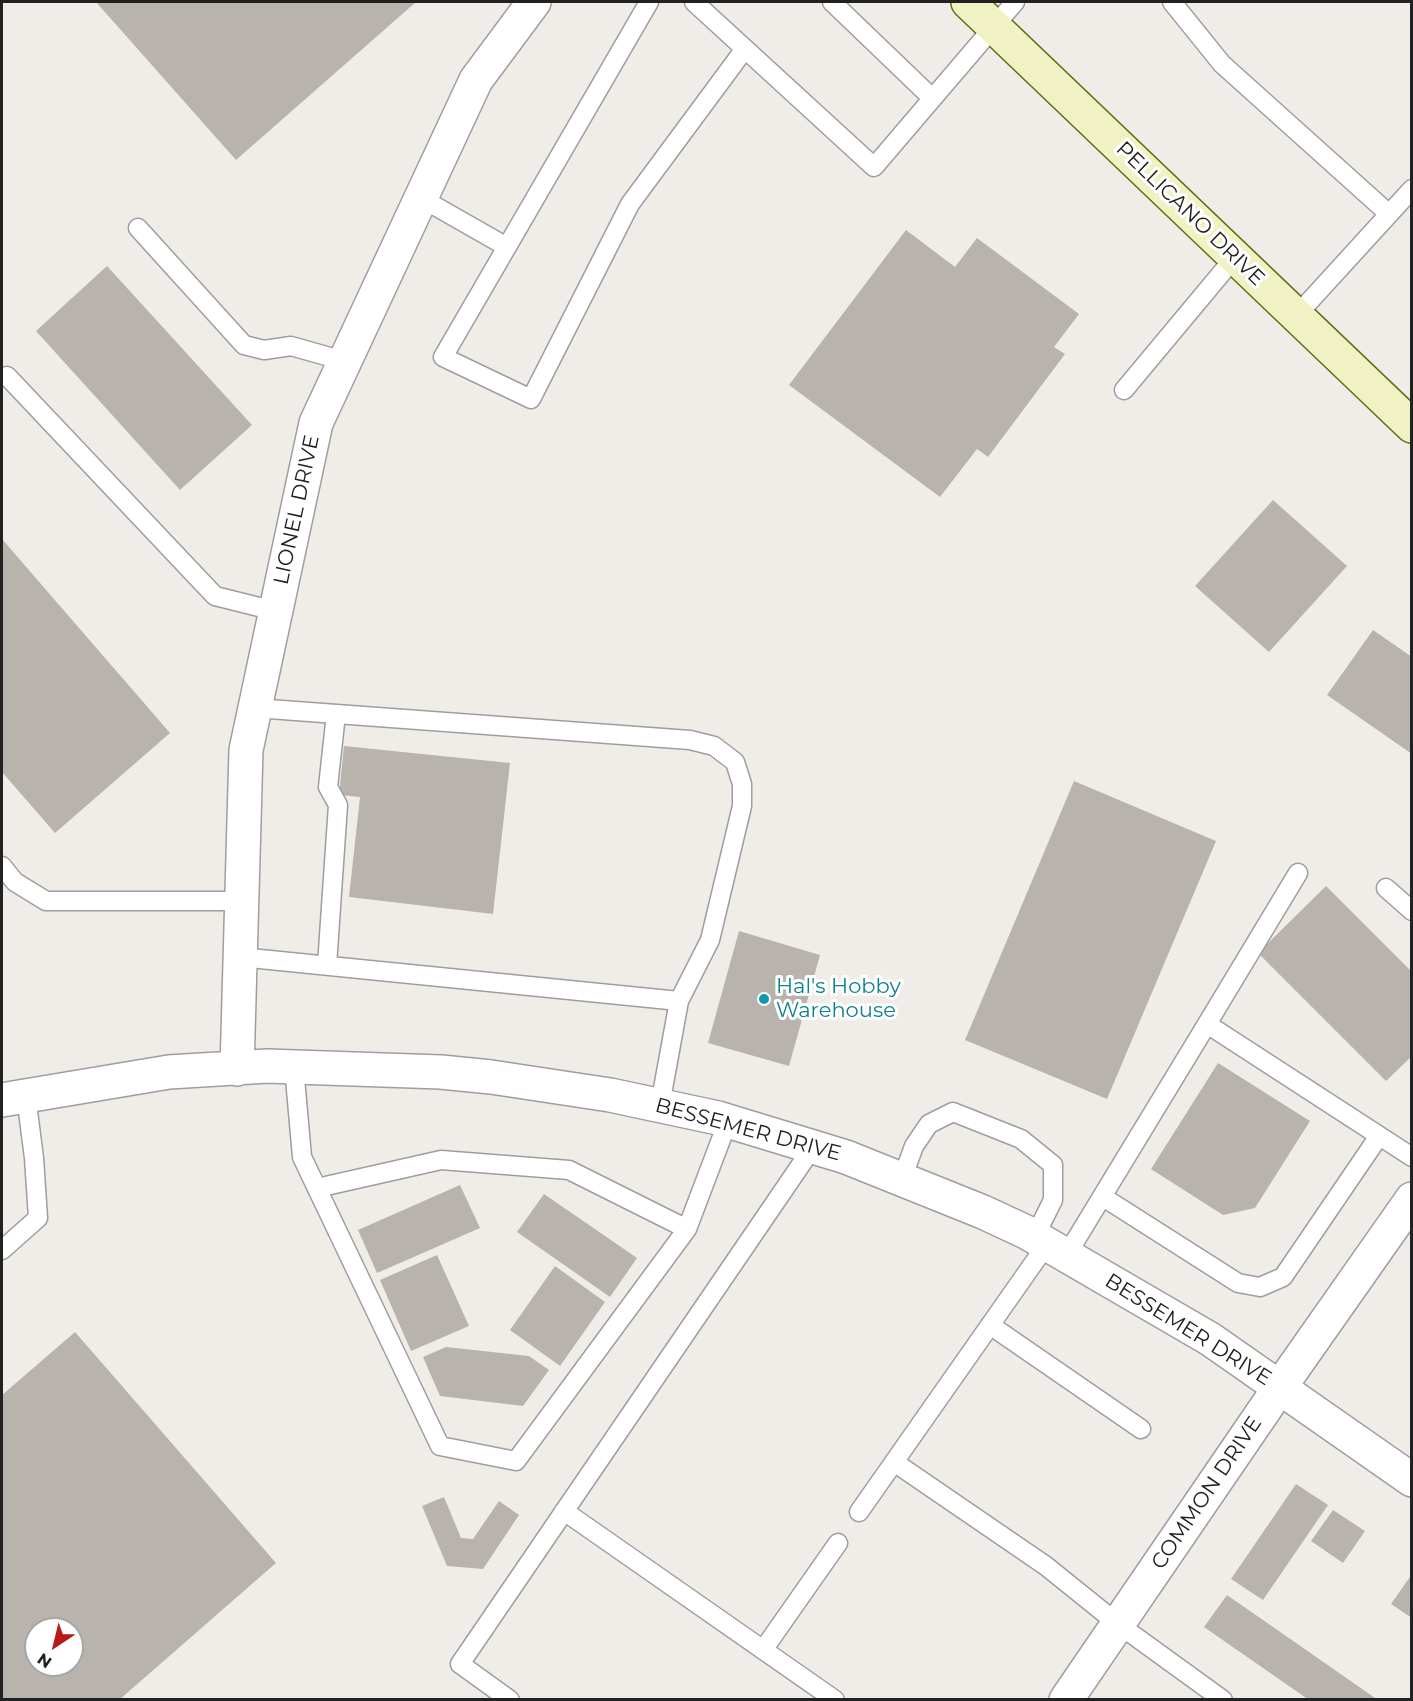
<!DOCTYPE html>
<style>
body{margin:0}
#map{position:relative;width:1413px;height:1701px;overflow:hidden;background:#f0ede8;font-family:Montserrat,sans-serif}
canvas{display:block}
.frame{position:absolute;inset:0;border:3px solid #212121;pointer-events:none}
.north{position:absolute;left:24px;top:1617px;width:60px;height:60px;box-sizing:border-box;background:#fff;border:2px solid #a6a6a6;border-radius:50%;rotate:215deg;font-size:16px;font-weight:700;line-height:24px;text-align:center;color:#212121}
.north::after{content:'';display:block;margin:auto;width:21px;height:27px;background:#b81919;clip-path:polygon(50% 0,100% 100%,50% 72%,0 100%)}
</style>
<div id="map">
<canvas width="1413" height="1701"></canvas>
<div class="frame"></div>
<div class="north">N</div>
</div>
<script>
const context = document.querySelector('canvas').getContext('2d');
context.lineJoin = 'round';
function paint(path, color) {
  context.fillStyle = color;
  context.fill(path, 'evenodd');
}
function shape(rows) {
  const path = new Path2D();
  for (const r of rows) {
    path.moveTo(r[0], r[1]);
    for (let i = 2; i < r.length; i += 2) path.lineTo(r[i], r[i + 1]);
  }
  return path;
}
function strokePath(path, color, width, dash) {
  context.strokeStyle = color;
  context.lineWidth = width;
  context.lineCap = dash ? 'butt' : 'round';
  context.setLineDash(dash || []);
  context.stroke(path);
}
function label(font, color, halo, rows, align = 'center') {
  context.font = font + ' Montserrat,sans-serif';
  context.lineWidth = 6;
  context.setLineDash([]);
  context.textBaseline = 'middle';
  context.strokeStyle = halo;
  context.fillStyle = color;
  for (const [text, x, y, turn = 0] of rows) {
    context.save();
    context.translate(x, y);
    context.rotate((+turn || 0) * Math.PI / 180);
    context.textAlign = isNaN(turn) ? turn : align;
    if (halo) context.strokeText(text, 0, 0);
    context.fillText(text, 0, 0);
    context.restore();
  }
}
paint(shape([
 [96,2,416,2,236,160],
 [906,230,955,267,977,238,1079,314,1054,347,1065,354,988,457,977,449,940,497,789,385],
 [107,266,252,425,180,490,36,331],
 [1273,500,1347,566,1269,652,1195,586],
 [2,539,170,733,55,833,2,772],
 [1373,630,1412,657,1412,754,1327,695],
 [344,746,510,763,493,914,349,897,360,797,339,795],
 [1074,781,1216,841,1107,1099,965,1040],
 [1326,886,1412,972,1412,1056,1386,1081,1258,953],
 [739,931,820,955,789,1066,708,1043],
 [1218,1063,1310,1121,1255,1208,1223,1215,1151,1169],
 [460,1185,480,1228,377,1273,358,1230],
 [544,1194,637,1258,610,1297,517,1232],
 [437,1255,469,1326,411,1351,380,1280],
 [555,1266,605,1302,560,1366,510,1330],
 [75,1332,276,1563,119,1700,2,1700,2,1395],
 [36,1629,72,1629,72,1665,36,1665],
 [446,1347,529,1356,549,1370,523,1406,440,1396,423,1357],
 [1296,1484,1328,1505,1263,1600,1231,1579],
 [444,1497,461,1538,473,1539,499,1501,519,1515,483,1569,447,1566,422,1506],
 [1333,1510,1365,1531,1343,1563,1311,1541],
 [1412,1574,1412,1618,1391,1604],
 [1227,1595,1378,1700,1309,1700,1204,1627]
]), '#b9b3ae');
const service = shape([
 [649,2,443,357,531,399,630,204,744,50],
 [694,2,874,167,1015,2],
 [832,2,932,98],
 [1172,2,1222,64,1389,214],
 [421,198,507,247],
 [138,228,244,345,264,350,291,346,344,361],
 [1296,316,1412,189],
 [7,376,215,596,275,611],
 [1124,390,1235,257],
 [255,708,690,740,714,746,735,762,742,784,742,806,710,940,679,1001],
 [2,866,15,882,46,901,242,901],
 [1386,888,1412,911],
 [240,957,679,1001,660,1105],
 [327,965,338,805,328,787,336,714],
 [1207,1024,1298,873],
 [294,1067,302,1157,440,1446,516,1461,687,1229,728,1121],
 [902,1179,914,1146,929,1124,953,1112,1021,1139,1053,1165,1053,1200,1034,1238],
 [317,1188,441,1160,569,1170,687,1229],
 [1103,1197,1238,1283,1260,1287,1283,1277,1379,1136],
 [2,1250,38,1218,34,1158,26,1096],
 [1066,1256,1207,1024,1412,1157],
 [990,1325,1141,1429],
 [894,1462,1046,1566,1118,1624,1223,1700],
 [564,1511,835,1700],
 [859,1512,1047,1244],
 [763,1650,838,1543],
 [510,1700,460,1664,813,1147]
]);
const minor = shape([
 [1066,1700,1280,1387,1412,1199]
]);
const tertiary = shape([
 [237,1069,246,750,316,423,476,80,534,2],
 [2,1100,169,1072,267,1066,441,1072,491,1077,610,1095,718,1118,846,1157,983,1212,1026,1232,1210,1339,1412,1480]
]);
const secondary = shape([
 [968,2,1412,426]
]);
strokePath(service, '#9e9e9e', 21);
strokePath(minor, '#9e9e9e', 36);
strokePath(tertiary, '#9e9e9e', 36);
strokePath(secondary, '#636c13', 36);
strokePath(service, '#fff', 18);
strokePath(minor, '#fff', 33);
strokePath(tertiary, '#fff', 33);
strokePath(secondary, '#f0f2c4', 33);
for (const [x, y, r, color] of [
 [764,999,6,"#0f9aa8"]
]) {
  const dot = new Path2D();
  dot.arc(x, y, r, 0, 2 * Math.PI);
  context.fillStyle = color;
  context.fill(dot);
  strokePath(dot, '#fff', 2);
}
label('21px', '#212121', '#fff', [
 ["PELLICANO DRIVE",1190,214,44],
 ["LIONEL DRIVE",297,510,-78],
 ["BESSEMER DRIVE",748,1130,15],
 ["BESSEMER DRIVE",1188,1330,32],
 ["COMMON DRIVE",1207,1493,-56]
]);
label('21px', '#0d838f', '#fff', [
 ["Hal's Hobby",776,987],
 ["Warehouse",776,1011]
], 'left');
</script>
